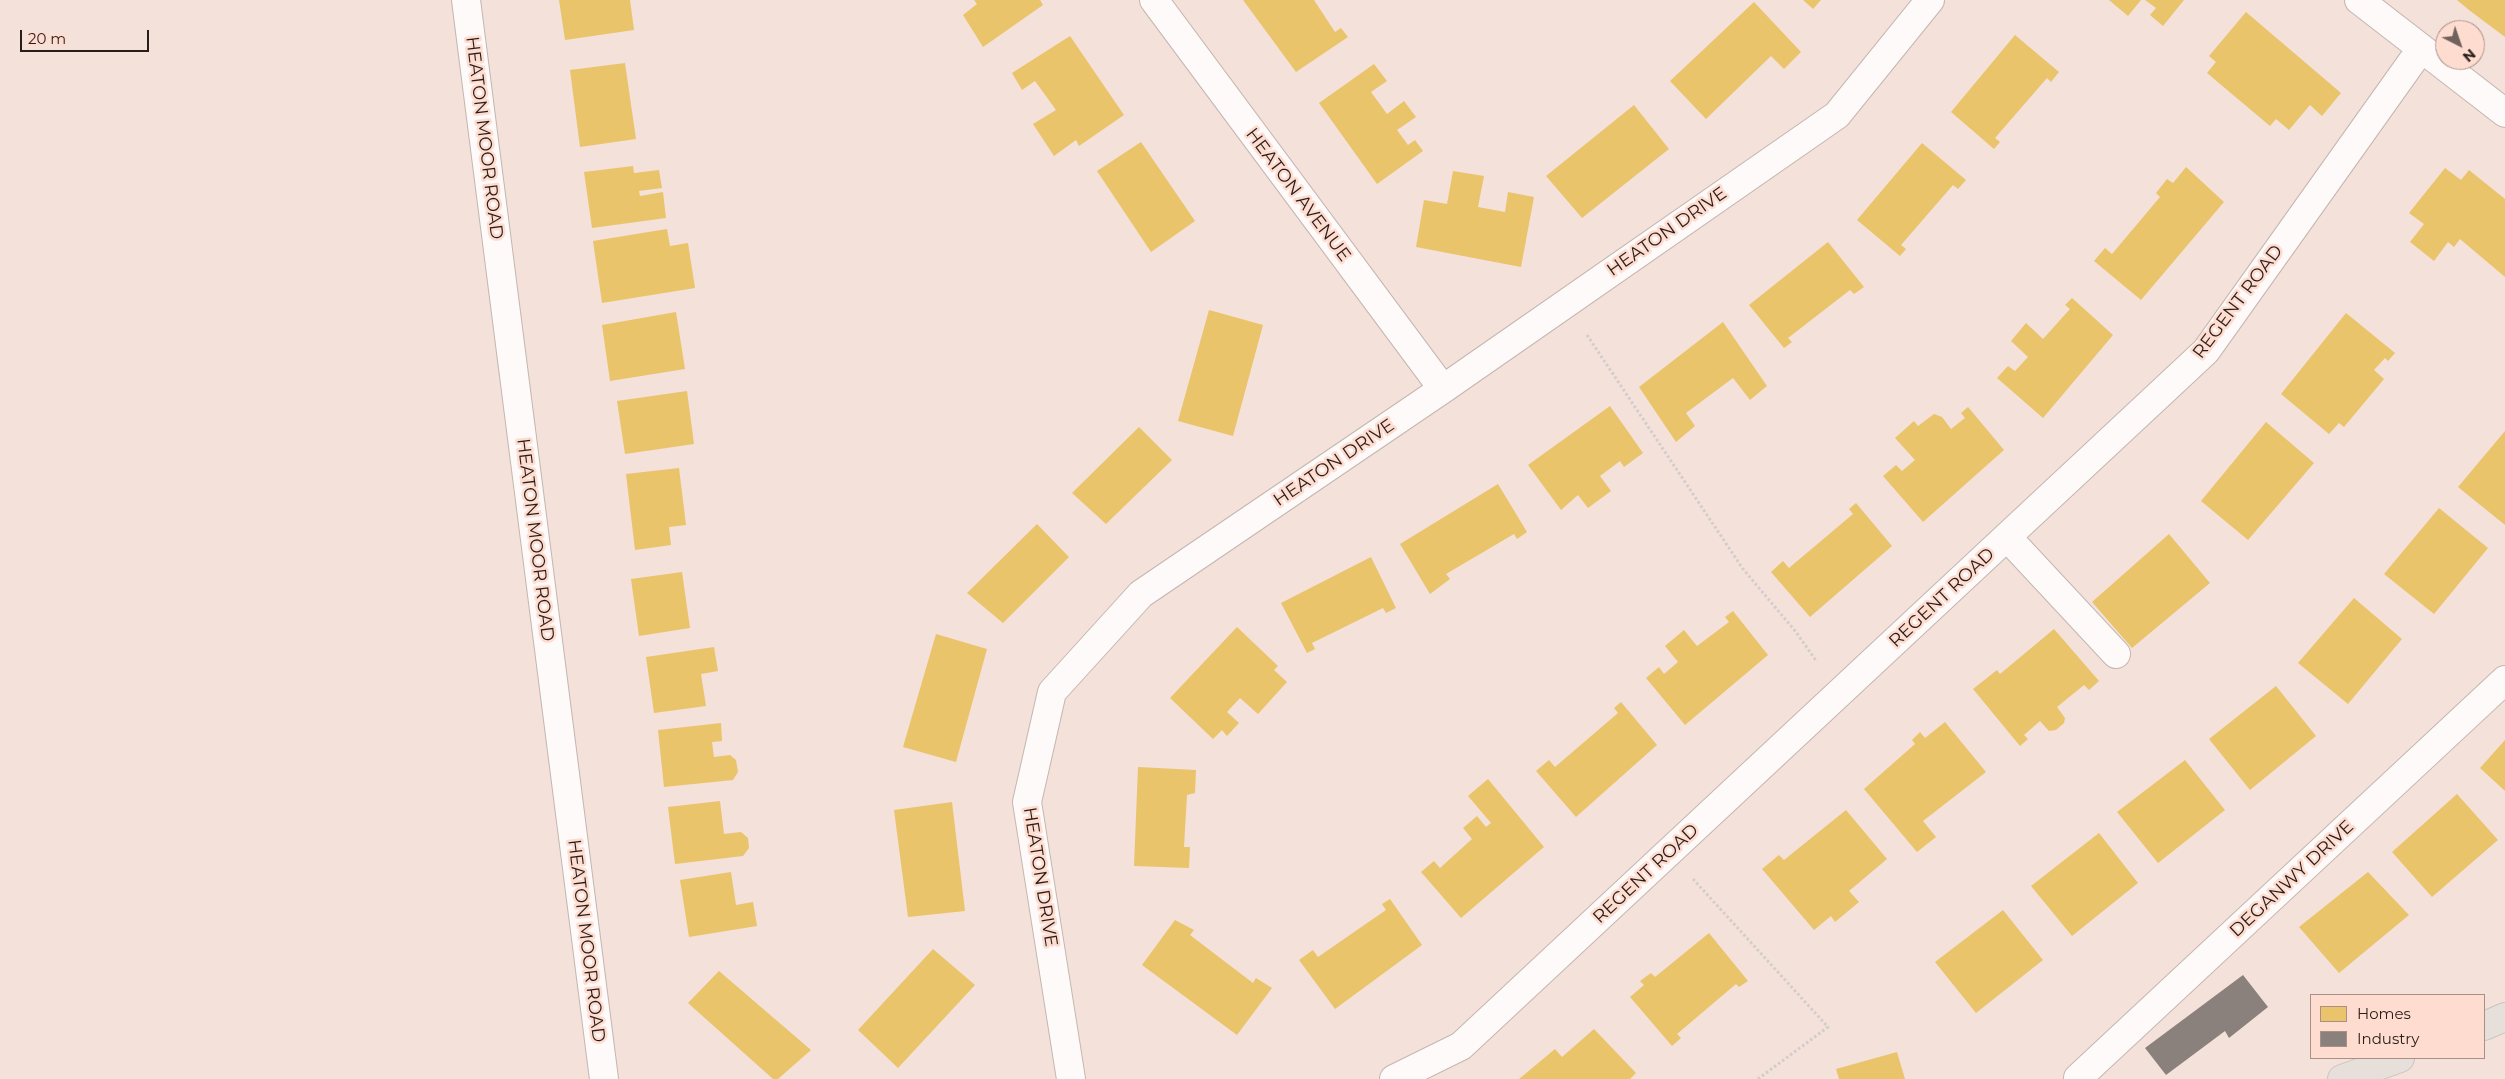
<!DOCTYPE html>
<style>
body{margin:0}
#map{position:relative;width:2505px;height:1079px;overflow:hidden;background:#f4e1da;font-family:Montserrat,sans-serif}
canvas{display:block}
.legend{position:absolute;left:2310px;top:994px;width:175px;height:65px;box-sizing:border-box;background:#fedcd0;border:1px solid #a89086;margin:0;padding:6px 9px;list-style:none;font-size:15px;color:#281d18}
.legend li{display:flex;align-items:center;gap:10px;height:25px}
.legend b{width:25px;border:1px solid #a89086}
.north{position:absolute;left:2435px;top:20px;width:50px;height:50px;box-sizing:border-box;background:#fedcd0;border:1px solid #a89086;border-radius:50%;rotate:139deg;font-size:14px;font-weight:700;line-height:20px;text-align:center;color:#281d18}
.north::after{content:'';display:block;margin:auto;width:18px;height:22px;background:#6f625c;clip-path:polygon(50% 0,100% 100%,50% 72%,0 100%)}
.scale{position:absolute;left:20px;top:30px;width:129px;height:22px;box-sizing:border-box;border:2px solid #281d18;border-top:0;padding-left:6px;font-size:15px;line-height:18px;white-space:nowrap;color:#281d18;-webkit-text-stroke:4px #fedcd0;paint-order:stroke}
</style>
<div id="map">
<canvas width="2505" height="1079"></canvas>
<ul class="legend">
<li><b style="height:14px;background:#e9c46a"></b>Homes</li>
<li><b style="height:14px;background:#8a817c"></b>Industry</li>
</ul>
<div class="north">N</div>
<div class="scale">20 m</div>
</div>
<script>
const context = document.querySelector('canvas').getContext('2d');
context.lineJoin = 'round';
function paint(path, color) {
  context.fillStyle = color;
  context.fill(path, 'evenodd');
}
function shape(rows) {
  const path = new Path2D();
  for (const r of rows) {
    path.moveTo(r[0], r[1]);
    for (let i = 2; i < r.length; i += 2) path.lineTo(r[i], r[i + 1]);
  }
  return path;
}
function strokePath(path, color, width, dash) {
  context.strokeStyle = color;
  context.lineWidth = width;
  context.lineCap = dash ? 'butt' : 'round';
  context.setLineDash(dash || []);
  context.stroke(path);
}
function label(font, color, halo, rows, align = 'center') {
  context.font = font + ' Montserrat,sans-serif';
  context.lineWidth = 5;
  context.setLineDash([]);
  context.textBaseline = 'middle';
  context.strokeStyle = halo;
  context.fillStyle = color;
  for (const [text, x, y, turn = 0] of rows) {
    context.save();
    context.translate(x, y);
    context.rotate((+turn || 0) * Math.PI / 180);
    context.textAlign = isNaN(turn) ? turn : align;
    if (halo) context.strokeText(text, 0, 0);
    context.fillText(text, 0, 0);
    context.restore();
  }
}
paint(shape([
 [559,0,630,0,634,30,565,40],
 [974,0,1040,0,1043,5,983,47,963,15,977,4],
 [1243,0,1314,0,1335,32,1341,28,1348,37,1296,72],
 [1803,0,1821,0,1813,9],
 [2109,0,2141,0,2128,16],
 [2145,0,2184,0,2163,26,2150,15,2156,8],
 [2457,0,2505,0,2505,37,2469,10],
 [1754,2,1801,52,1784,69,1771,56,1706,119,1670,81],
 [2246,12,2341,93,2322,116,2310,105,2289,130,2276,119,2270,126,2207,73,2216,62,2209,56],
 [2015,35,2059,72,2051,82,2047,78,1995,138,2000,142,1994,149,1951,112],
 [1070,36,1124,115,1079,146,1076,140,1054,156,1033,124,1056,110,1035,81,1022,90,1012,73],
 [625,63,636,139,580,147,570,70],
 [1374,64,1387,81,1371,92,1387,114,1404,101,1416,117,1397,130,1408,145,1415,140,1423,151,1377,184,1319,103],
 [1634,105,1669,149,1582,218,1546,176],
 [1141,142,1195,221,1151,252,1097,171],
 [1922,143,1966,180,1958,189,1953,185,1901,245,1906,249,1900,256,1857,220],
 [633,166,634,173,659,170,662,188,639,191,640,196,663,192,666,218,592,228,584,172],
 [2186,167,2224,202,2141,300,2094,261,2105,248,2112,254,2160,197,2156,193,2167,179,2173,183],
 [2445,168,2461,180,2469,170,2505,199,2505,277,2460,239,2454,247,2448,242,2434,261,2410,242,2424,224,2409,213],
 [1453,171,1484,176,1478,207,1505,212,1508,192,1534,197,1521,267,1416,247,1424,200,1447,204],
 [667,229,670,246,688,243,695,288,602,303,593,241],
 [1828,242,1864,287,1854,294,1850,290,1788,338,1792,342,1784,348,1749,305],
 [2072,298,2113,335,2043,418,1997,378,2008,366,2015,371,2028,357,2011,341,2026,323,2043,339,2070,309,2065,305],
 [1209,310,1263,325,1233,436,1178,421],
 [676,312,685,369,610,381,602,325],
 [2346,313,2395,353,2388,361,2385,358,2374,370,2384,379,2344,427,2339,423,2329,434,2281,394],
 [1723,322,1767,386,1750,400,1733,378,1686,413,1695,426,1676,442,1639,387],
 [687,391,694,444,625,454,617,401],
 [1610,406,1643,453,1624,467,1620,461,1600,476,1611,491,1588,508,1578,495,1561,510,1528,465],
 [1968,407,2004,450,1923,522,1883,476,1896,465,1902,471,1915,460,1895,438,1914,421,1918,426,1934,414,1942,417,1951,429,1965,418,1961,413],
 [2266,422,2314,463,2248,540,2201,501],
 [1139,427,1172,460,1106,524,1072,493],
 [2505,431,2505,525,2458,487],
 [679,468,686,525,669,527,671,545,635,550,626,474],
 [1498,484,1527,532,1517,539,1514,534,1446,574,1450,579,1430,594,1400,544],
 [1856,503,1892,546,1810,617,1771,572,1783,561,1789,568,1853,514,1849,509],
 [2439,508,2488,548,2434,614,2384,574],
 [1037,524,1069,557,1003,623,967,593],
 [2169,534,2210,583,2132,648,2092,602],
 [1371,557,1396,608,1386,613,1383,608,1312,643,1315,649,1307,653,1281,603],
 [682,572,690,628,639,636,631,579],
 [2354,598,2402,639,2348,704,2298,663],
 [1733,611,1768,655,1685,725,1646,678,1659,667,1664,674,1678,662,1665,646,1684,630,1697,646,1729,622,1725,617],
 [1237,627,1278,666,1274,670,1287,682,1258,714,1240,698,1227,712,1239,723,1227,736,1222,730,1213,739,1170,698],
 [2054,629,2099,681,2089,690,2084,685,2057,707,2065,718,2064,723,2056,730,2049,731,2040,721,2024,735,2028,739,2020,746,1973,689,1997,670,2000,674],
 [936,634,987,649,956,762,903,747],
 [714,647,718,671,701,674,706,706,654,713,646,657],
 [2276,686,2316,736,2250,790,2209,739],
 [1621,702,1657,745,1576,817,1536,771,1549,760,1555,767,1618,713,1614,708],
 [1945,722,1986,772,1923,821,1936,837,1917,852,1864,789,1915,744,1912,740,1920,732,1925,738],
 [721,723,722,741,712,742,714,757,730,755,736,760,738,772,733,780,664,787,658,730],
 [2505,740,2505,791,2480,768],
 [2185,760,2225,810,2158,863,2117,812],
 [1138,767,1196,770,1195,793,1187,795,1184,847,1190,847,1189,868,1134,866],
 [1488,779,1544,847,1461,918,1421,872,1434,861,1440,868,1472,839,1463,828,1477,816,1486,827,1491,823,1468,796],
 [2457,794,2498,840,2432,897,2392,852],
 [720,801,724,834,741,832,748,838,749,848,743,856,675,864,668,807],
 [952,802,965,911,908,917,894,810],
 [1846,810,1887,859,1849,891,1859,902,1835,922,1831,916,1814,930,1762,869,1779,855,1784,860],
 [2099,833,2138,883,2072,936,2031,886],
 [731,872,736,905,753,902,757,926,689,937,680,880],
 [2368,872,2409,915,2339,973,2299,927],
 [1390,899,1422,945,1335,1009,1299,960,1313,950,1318,957,1386,910,1382,904],
 [2003,910,2043,960,1976,1013,1935,962],
 [1175,920,1194,930,1190,935,1253,983,1256,978,1272,988,1237,1035,1142,965],
 [1709,933,1748,981,1739,987,1736,984,1677,1034,1681,1038,1672,1046,1630,997,1644,985,1640,981,1651,973,1655,977],
 [933,949,975,985,898,1068,858,1030],
 [719,971,811,1050,778,1079,773,1079,688,1003],
 [1594,1029,1636,1073,1630,1079,1519,1079,1555,1049,1562,1057],
 [1897,1052,1905,1079,1839,1079,1836,1069]
]), '#e9c46a');
paint(shape([
 [2243,975,2268,1007,2229,1038,2225,1031,2166,1075,2145,1048]
]), '#8a817c');
const minor = shape([
 [466,0,604,1079],
 [1154,0,1443,389],
 [2359,0,2505,113],
 [2007,537,2116,654],
 [2078,1078,2505,680],
 [1071,1079,1027,802,1052,692,1141,594,1443,389,1837,115,1930,0],
 [1394,1079,1461,1046,2206,351,2421,49]
]);
const major = shape([
 [2484,1026,2505,1017],
 [2342,1079,2400,1058]
]);
strokePath(minor, '#c4b6b0', 30);
strokePath(major, '#ccc3bf', 30);
strokePath(shape([
 [1587,335,1743,569,1796,632,1817,662],
 [1693,879,1828,1027,1758,1079]
]), '#d2cdcb', 3, [2.5, 2.5]);
strokePath(minor, '#fdfaf9', 28);
strokePath(major, '#e7dfd9', 28);
label('18px', '#281d18', '#fedcd0', [
 ["HEATON MOOR ROAD",484,138,83],
 ["HEATON AVENUE",1298,195,53],
 ["HEATON DRIVE",1667,232,-35],
 ["REGENT ROAD",2238,302,-53],
 ["HEATON DRIVE",1334,463,-34],
 ["HEATON MOOR ROAD",535,540,83],
 ["REGENT ROAD",1942,598,-43],
 ["REGENT ROAD",1646,874,-43],
 ["HEATON DRIVE",1040,877,81],
 ["DEGANWY DRIVE",2292,879,-43],
 ["HEATON MOOR ROAD",586,941,83]
]);
</script>
